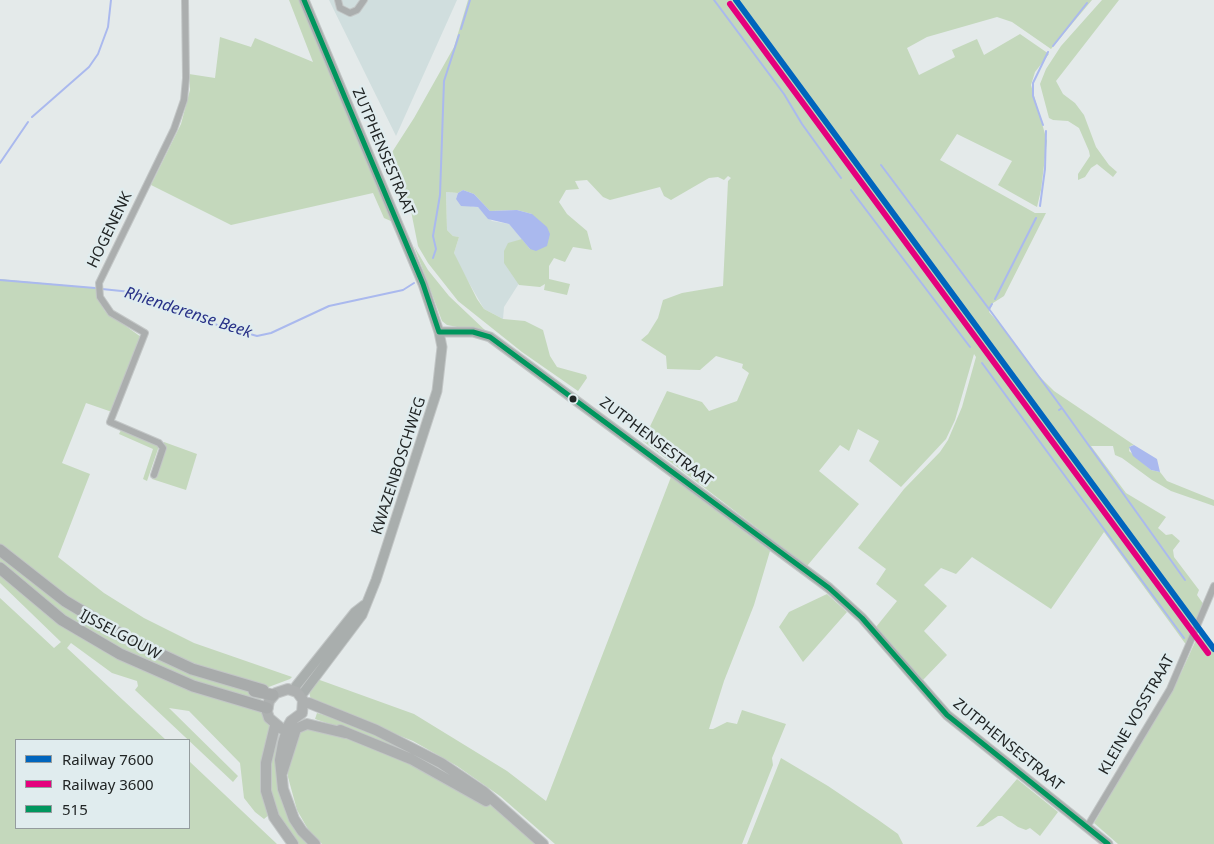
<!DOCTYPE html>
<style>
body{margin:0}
#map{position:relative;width:1214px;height:844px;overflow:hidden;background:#e4eaea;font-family:"Noto Sans",sans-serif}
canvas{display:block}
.legend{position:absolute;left:15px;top:739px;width:175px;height:90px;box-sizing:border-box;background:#e0ecee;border:1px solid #949c9e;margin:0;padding:6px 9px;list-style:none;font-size:15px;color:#212525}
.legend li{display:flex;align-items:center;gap:10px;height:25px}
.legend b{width:25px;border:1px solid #949c9e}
</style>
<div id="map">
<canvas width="1214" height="844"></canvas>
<ul class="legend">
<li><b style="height:6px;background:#0065bd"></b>Railway 7600</li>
<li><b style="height:6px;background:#e5007d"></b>Railway 3600</li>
<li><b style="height:6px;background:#00965e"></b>515</li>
</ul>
</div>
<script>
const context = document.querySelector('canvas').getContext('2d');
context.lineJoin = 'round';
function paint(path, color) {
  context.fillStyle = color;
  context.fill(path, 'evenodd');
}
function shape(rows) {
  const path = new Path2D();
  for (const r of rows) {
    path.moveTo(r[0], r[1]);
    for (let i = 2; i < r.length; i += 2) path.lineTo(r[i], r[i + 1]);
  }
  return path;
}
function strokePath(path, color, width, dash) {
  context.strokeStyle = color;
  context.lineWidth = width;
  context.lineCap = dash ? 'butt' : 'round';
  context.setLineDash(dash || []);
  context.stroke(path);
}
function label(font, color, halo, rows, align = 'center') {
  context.font = font + ' "Noto Sans",sans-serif';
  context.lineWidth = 5;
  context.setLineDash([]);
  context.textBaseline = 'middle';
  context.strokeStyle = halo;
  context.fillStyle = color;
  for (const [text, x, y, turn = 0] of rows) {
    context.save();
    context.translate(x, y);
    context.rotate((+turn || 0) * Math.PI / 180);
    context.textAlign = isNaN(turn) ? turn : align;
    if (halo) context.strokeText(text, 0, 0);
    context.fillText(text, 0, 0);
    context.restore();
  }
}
paint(shape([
 [329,0,457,0,396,136],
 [446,192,458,193,456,199,473,207,478,207,492,221,509,224,522,239,525,274,504,307,503,319,484,309,457,262,454,253,459,237,453,236,447,230]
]), '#d0dede');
paint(shape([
 [289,0,299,0,393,222,384,218,373,193,231,225,151,185,181,124,190,90,189,74,215,78,220,37,251,47,255,38,313,62],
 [468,0,1092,0,1051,49,1012,22,997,17,927,37,907,48,919,75,955,57,952,50,977,39,984,55,1020,34,1049,54,1035,72,1031,85,1047,141,1041,190,1037,207,998,185,1012,161,957,134,940,160,1035,213,1046,213,1004,296,993,303,989,312,1004,329,1038,375,1054,391,1134,445,1130,446,1129,451,1151,470,1160,472,1167,481,1214,500,1214,506,1171,491,1152,480,1122,458,1115,455,1113,446,1091,446,1126,493,1166,517,1158,528,1166,535,1172,534,1180,541,1173,550,1174,557,1199,590,1197,595,1204,605,1187,646,1104,532,1051,609,972,557,956,574,941,568,924,585,947,606,924,631,947,655,923,680,876,627,897,601,876,584,886,569,858,548,904,489,940,452,948,440,962,407,976,357,974,354,955,420,946,439,901,487,869,461,879,441,858,429,849,451,840,445,819,471,859,504,807,566,643,441,667,391,702,402,709,411,737,401,749,373,742,368,743,364,716,356,700,370,667,369,666,356,641,340,648,334,658,318,663,300,682,293,723,286,728,181,731,178,728,176,724,180,718,177,709,178,671,200,664,196,660,187,610,200,603,197,587,180,575,181,579,189,566,190,559,202,567,214,587,231,592,250,573,247,565,262,554,258,549,266,549,279,570,284,567,295,544,290,545,284,540,287,519,285,504,263,504,251,508,243,522,239,530,249,532,214,517,210,490,211,474,194,463,190,458,193,446,192,447,230,453,236,459,237,454,253,477,299,484,309,503,319,525,321,543,330,550,356,557,367,586,375,587,378,578,391,522,352,458,301,428,263,418,246,409,201,387,160,414,118,454,47],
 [1102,0,1119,0,1056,81,1063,94,1075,103,1084,115,1096,147,1109,165,1117,172,1113,177,1097,164,1091,168,1085,177,1078,180,1078,174,1090,156,1089,151,1079,128,1068,121,1053,120,1049,118,1040,84,1046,69,1061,46],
 [414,246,428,270,449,296,488,333,447,325,442,321],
 [0,279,96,288,100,302,105,311,141,337,112,412,86,403,62,463,90,474,58,557,104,593,144,618,194,643,292,677,290,679,266,688,223,676,150,646,60,592,0,545],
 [121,430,159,446,147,481,143,479,153,449,119,434],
 [164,442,197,454,186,490,152,479],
 [671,477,770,551,754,605,724,681,709,729,713,729,727,722,737,724,742,710,786,724,772,758,773,765,742,844,555,844,500,796,457,766,413,741,311,701,309,691,317,679,414,714,507,771,546,801],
 [0,554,56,599,242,689,262,696,260,703,193,683,117,649,49,606,0,563],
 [0,573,137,668,161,678,261,711,272,726,269,744,270,814,264,819,255,812,244,798,240,763,189,711,169,708,238,776,233,782,135,690,138,686,137,681,112,673,71,643,67,648,166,740,16,740,16,828,189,828,189,761,277,844,0,844,0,598,54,648,61,642,0,583],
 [827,594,847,612,803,662,779,627,789,612],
 [1201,629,1214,646,1214,844,1118,844,1094,823,1180,675],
 [317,713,346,721,396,742,394,746,315,719],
 [311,728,361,740,460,786,493,807,539,844,322,844,309,831,297,810,288,777,288,763,299,732],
 [276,737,282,739,277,767,279,793,293,827,307,844,296,844,288,834,269,798,268,770],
 [781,758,828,786,877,819,898,834,903,844,747,844],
 [1017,779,1058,812,1040,836,1030,828,1026,830,1018,827,1002,816,998,816,983,826,976,827]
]), '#c4d8bc');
paint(shape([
 [463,190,474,194,490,211,517,210,532,214,547,227,550,234,547,246,536,251,530,249,509,224,488,219,478,207,461,206,456,199,458,193],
 [1134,445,1157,459,1160,472,1151,470,1133,456,1129,447]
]), '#aab9ee');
strokePath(shape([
 [714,0,784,94,802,124,841,178],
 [461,29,470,0],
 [1053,46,1087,3],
 [32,117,89,67,98,54,108,27,111,0],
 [1043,125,1033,96,1033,83,1048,52],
 [0,163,28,122],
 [881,165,989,309],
 [851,190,970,347],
 [1040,206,1045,169,1046,131],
 [433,258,436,249,433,236,440,195,444,81,459,35],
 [0,280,95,288],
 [102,289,131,292,207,322,257,336,271,333,329,306,403,290,414,283],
 [995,299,1036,218],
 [992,304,989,309,1062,408,1059,410],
 [982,363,1184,638],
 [1062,408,1185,580]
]), '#aab9ee', 2);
const street = shape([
 [338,0,340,8,350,13,357,10,364,0],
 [154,475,163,448,159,443,110,422,145,333,111,313,100,297,99,283,174,129,184,100,186,78,185,0],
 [1087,827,1170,689,1214,586]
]);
const secondary = shape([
 [304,0,423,284,439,332,473,332,490,337,829,588,862,618,947,715,1108,844],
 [296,686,355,612,364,605],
 [304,692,362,615,376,580,437,391,442,347,439,332]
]);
const primary = shape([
 [309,703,376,730,441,763,484,792,543,844],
 [275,726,266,763,266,791,274,817,293,844],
 [340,730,411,759,486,801],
 [282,773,296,729],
 [315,844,302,831,294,819,283,789,280,760,283,743,287,730,287,728,291,721,302,713,303,700,297,692,288,689,276,693,269,701,267,712,269,718,282,729,287,730,293,730,307,724,345,733]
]);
const highway = shape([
 [0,550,65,601,132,641,192,669,263,690],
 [0,568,62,620,120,654,193,686,267,708],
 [254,691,273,695]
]);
strokePath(street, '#c2c6c6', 8);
strokePath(secondary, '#c2c6c6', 11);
strokePath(primary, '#c2c6c6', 12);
strokePath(highway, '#c2c6c6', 13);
strokePath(street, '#abaeae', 6);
strokePath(secondary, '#a9aead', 9);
strokePath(primary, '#adb0b0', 10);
strokePath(highway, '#a8abab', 11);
strokePath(shape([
 [304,0,423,284,439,332,473,332,490,337,829,588,862,618,947,715,1108,844]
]), '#00965e', 5);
strokePath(shape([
 [736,0,1214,649]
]), '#0065bd', 6);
strokePath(shape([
 [730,4,1208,653]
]), '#e5007d', 6);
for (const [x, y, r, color] of [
 [573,399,4.5,"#212525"]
]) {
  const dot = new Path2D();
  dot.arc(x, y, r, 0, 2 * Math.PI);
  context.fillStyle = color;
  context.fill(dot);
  strokePath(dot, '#e0ecee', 2);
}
label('15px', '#212525', '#e0ecee', [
 ["ZUTPHENSESTRAAT",383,152,67],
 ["HOGENENK",110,230,-64],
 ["ZUTPHENSESTRAAT",656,442,37],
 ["KWAZENBOSCHWEG",399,466,-72],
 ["IJSSELGOUW",120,635,28],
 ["KLEINE VOSSTRAAT",1137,715,-60],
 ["ZUTPHENSESTRAAT",1008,745,39]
]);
label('italic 16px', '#293288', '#e0ecee', [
 ["Rhienderense Beek",188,313,18]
]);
</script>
